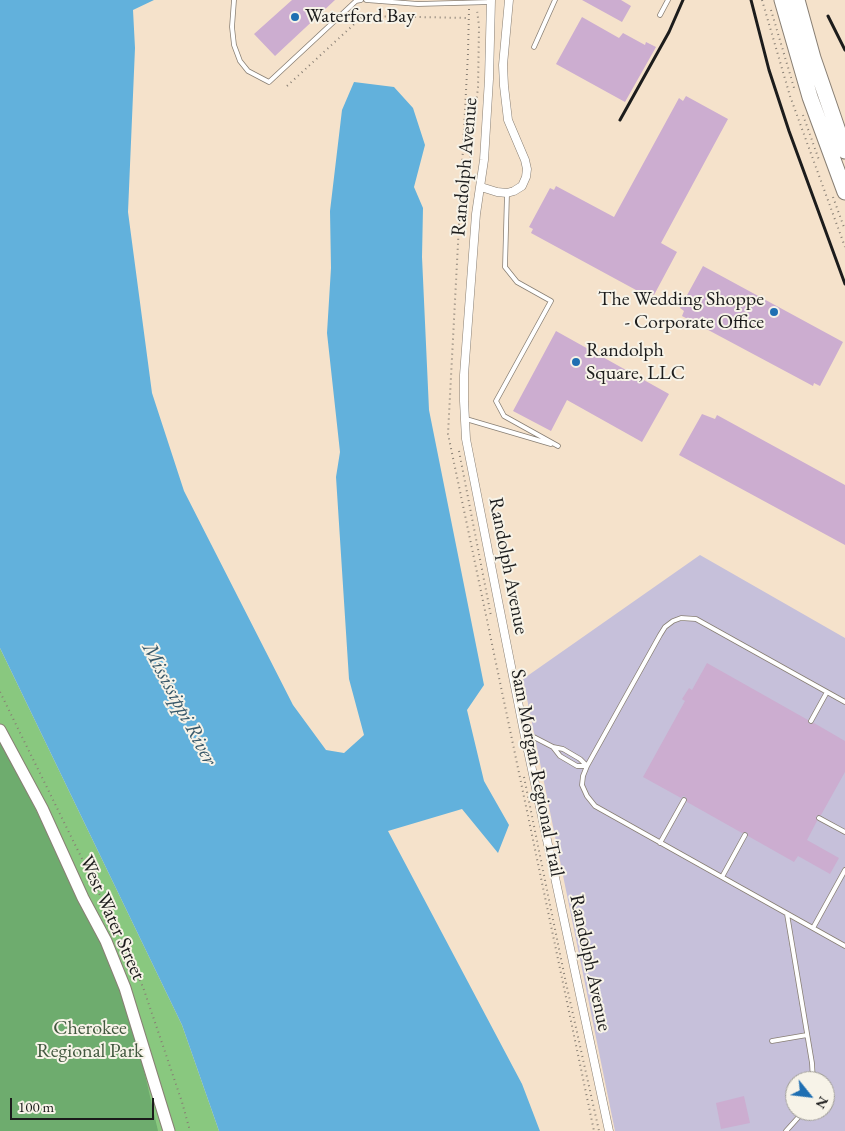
<!DOCTYPE html>
<style>
body{margin:0}
#map{position:relative;width:845px;height:1131px;overflow:hidden;background:#f5e2cb;font-family:"EB Garamond",serif}
canvas{display:block}
.north{position:absolute;left:785px;top:1071px;width:50px;height:50px;box-sizing:border-box;background:#f7f3e8;border:1px solid #9f9d96;border-radius:50%;rotate:119deg;font-size:14px;font-weight:700;line-height:20px;text-align:center;color:#1c1c1c}
.north::after{content:'';display:block;margin:auto;width:18px;height:22px;background:#1f6fb2;clip-path:polygon(50% 0,100% 100%,50% 72%,0 100%)}
.scale{position:absolute;left:10px;top:1098px;width:144px;height:22px;box-sizing:border-box;border:2px solid #1c1c1c;border-top:0;padding-left:6px;font-size:15px;line-height:18px;white-space:nowrap;color:#1c1c1c;-webkit-text-stroke:4px #f7f3e8;paint-order:stroke}
</style>
<div id="map">
<canvas width="845" height="1131"></canvas>
<div class="north">N</div>
<div class="scale">100 m</div>
</div>
<script>
const context = document.querySelector('canvas').getContext('2d');
context.lineJoin = 'round';
function paint(path, color) {
  context.fillStyle = color;
  context.fill(path, 'evenodd');
}
function shape(rows) {
  const path = new Path2D();
  for (const r of rows) {
    path.moveTo(r[0], r[1]);
    for (let i = 2; i < r.length; i += 2) path.lineTo(r[i], r[i + 1]);
  }
  return path;
}
function strokePath(path, color, width, dash) {
  context.strokeStyle = color;
  context.lineWidth = width;
  context.lineCap = dash ? 'butt' : 'round';
  context.setLineDash(dash || []);
  context.stroke(path);
}
function label(font, color, halo, rows, align = 'center') {
  context.font = font + ' "EB Garamond",serif';
  context.lineWidth = 4;
  context.setLineDash([]);
  context.textBaseline = 'middle';
  context.strokeStyle = halo;
  context.fillStyle = color;
  for (const [text, x, y, turn = 0] of rows) {
    context.save();
    context.translate(x, y);
    context.rotate((+turn || 0) * Math.PI / 180);
    context.textAlign = isNaN(turn) ? turn : align;
    if (halo) context.strokeText(text, 0, 0);
    context.fillText(text, 0, 0);
    context.restore();
  }
}
paint(shape([
 [700,555,845,638,845,1131,615,1131,523,679],
 [795,1081,825,1081,825,1111,795,1111]
]), '#c6c0da');
paint(shape([
 [0,648,182,1025,219,1131,0,1131]
]), '#89c87f');
paint(shape([
 [0,738,125,988,158,1131,0,1131]
]), '#6eac6e');
paint(shape([
 [0,0,154,0,133,10,135,48,128,212,152,393,184,491,293,705,326,750,344,753,364,735,349,679,336,477,340,452,327,333,331,268,330,211,342,110,354,82,394,87,413,108,425,145,414,187,423,208,422,257,429,410,484,685,467,710,484,781,509,825,498,853,462,809,388,831,522,1084,540,1131,219,1131,182,1025,0,648]
]), '#62b1dc');
paint(shape([
 [292,0,335,0,275,56,254,34],
 [582,0,621,0,631,6,622,22],
 [582,17,619,38,623,33,645,45,646,42,656,47,625,102,556,64],
 [686,96,728,119,661,243,677,252,654,295,649,292,647,296,531,233,533,229,529,227,550,188,554,190,556,186,614,217,679,98,683,101],
 [703,266,843,342,820,386,814,383,813,386,682,316,684,311,680,308],
 [556,331,669,394,642,442,567,400,551,431,513,411],
 [702,414,715,419,717,415,845,485,845,545,679,455],
 [707,663,808,720,809,724,814,723,845,741,845,772,821,815,816,816,817,821,807,840,839,858,830,874,798,856,794,862,748,836,747,832,742,833,687,802,686,797,683,796,681,798,643,777,685,701,682,699,689,688,692,690],
 [744,1096,750,1123,721,1129,716,1103]
]), '#ccadd0');
const lane = shape([
 [234,0,232,27,234,45,240,61,248,71,269,82,356,1,361,0],
 [366,0,418,4,491,2],
 [660,15,668,0],
 [534,47,555,0],
 [507,193,505,267,517,282,551,301,496,401,504,416,558,446],
 [466,419,551,444],
 [845,702,696,619,681,618,673,621,665,627,660,635,587,766,583,776,582,785,587,796,595,806,845,946],
 [811,721,827,692],
 [524,732,553,747,563,749,580,759,587,766],
 [553,747,560,756,577,766,586,766],
 [819,818,845,832],
 [660,843,684,800],
 [722,877,745,835],
 [787,914,812,1063,813,1081],
 [813,928,845,870],
 [772,1041,807,1035],
 [786,1131,804,1111]
]);
const street = shape([
 [491,0,489,79,484,160,476,214,464,375,464,401,466,439,524,732,609,1131],
 [481,187,497,192,507,193,514,191,522,186,526,177,527,169,525,160,508,120,504,86,503,65,509,0]
]);
const secondary = shape([
 [0,730,42,808,83,898,106,941,125,988,169,1131]
]);
const highway = shape([
 [782,0,810,97,845,192],
 [797,0,813,58,845,151]
]);
strokePath(lane, '#887f74', 5.5);
strokePath(street, '#887f74', 9);
strokePath(secondary, '#887f74', 13);
strokePath(highway, '#887f74', 17);
strokePath(shape([
 [762,0,790,96,845,247],
 [469,9,468,53,448,434,594,1131],
 [771,10,795,91],
 [287,86,363,16,469,18],
 [803,115,819,160],
 [833,197,845,230],
 [465,232,473,125,478,88,479,26,477,10],
 [459,451,491,616],
 [0,692,117,930,143,987,182,1102,190,1131],
 [524,777,566,983,599,1131]
]), '#887f74', 2, [1, 4]);
strokePath(lane, '#fff', 4);
strokePath(street, '#fff', 8);
strokePath(secondary, '#fff', 11);
strokePath(highway, '#fff', 15);
strokePath(shape([
 [751,0,769,70,789,131,845,284],
 [828,16,845,50],
 [620,120,669,32,683,0]
]), '#1c1c1c', 3);
for (const [x, y, r, color] of [
 [295,17,5,"#1f6fb2"],
 [774,312,5,"#1f6fb2"],
 [576,362,5,"#1f6fb2"]
]) {
  const dot = new Path2D();
  dot.arc(x, y, r, 0, 2 * Math.PI);
  context.fillStyle = color;
  context.fill(dot);
  strokePath(dot, '#f7f3e8', 2);
}
label('20px', '#1c1c1c', '#f7f3e8', [
 ["Waterford Bay",305,17],
 ["The Wedding Shoppe",764,300,"right"],
 ["- Corporate Office",764,323,"right"],
 ["Randolph",586,351],
 ["Square, LLC",586,374]
], 'left');
label('20px', '#1c1c1c', '#f7f3e8', [
 ["Randolph Avenue",465,167,-85],
 ["Randolph Avenue",508,566,79],
 ["Sam Morgan Regional Trail",537,773,79],
 ["West Water Street",112,918,66],
 ["Randolph Avenue",590,963,78]
]);
label('20px', '#42583f', '#f7f3e8', [
 ["Cherokee",90,1029],
 ["Regional Park",90,1052]
]);
label('italic 21px', '#385869', '#f7f3e8', [
 ["Mississippi River",179,704,62]
]);
</script>
